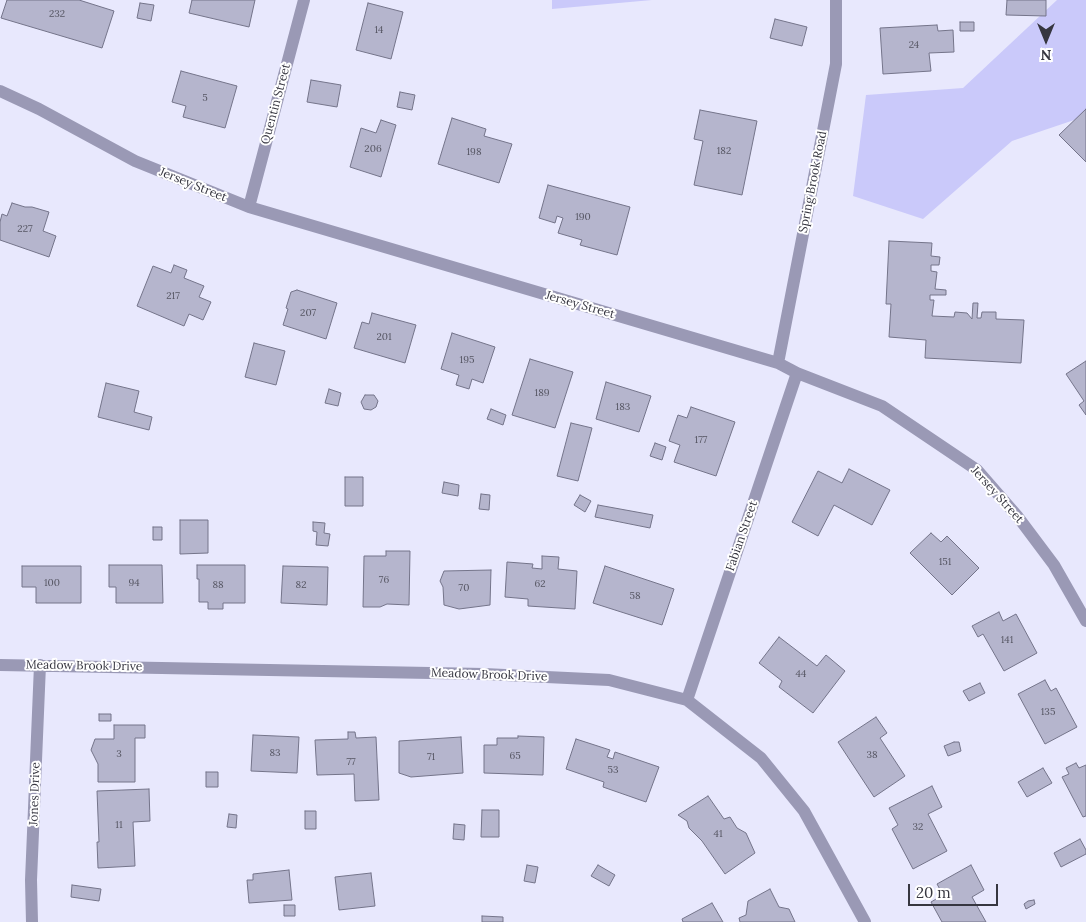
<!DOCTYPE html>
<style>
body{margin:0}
#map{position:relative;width:1086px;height:922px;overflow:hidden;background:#e8e8fd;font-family:Lora,serif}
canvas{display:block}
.north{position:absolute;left:1021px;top:15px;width:50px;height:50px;-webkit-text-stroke:4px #fff;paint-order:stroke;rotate:180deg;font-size:14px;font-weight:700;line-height:20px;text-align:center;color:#363640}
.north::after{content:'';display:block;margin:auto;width:18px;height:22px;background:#363640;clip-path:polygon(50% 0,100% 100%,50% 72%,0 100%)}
.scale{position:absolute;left:908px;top:884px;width:90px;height:22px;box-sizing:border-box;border:2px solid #363640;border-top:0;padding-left:6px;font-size:15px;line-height:18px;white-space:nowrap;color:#363640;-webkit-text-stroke:4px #fff;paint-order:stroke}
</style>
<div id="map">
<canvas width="1086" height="922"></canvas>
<div class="north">N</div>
<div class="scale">20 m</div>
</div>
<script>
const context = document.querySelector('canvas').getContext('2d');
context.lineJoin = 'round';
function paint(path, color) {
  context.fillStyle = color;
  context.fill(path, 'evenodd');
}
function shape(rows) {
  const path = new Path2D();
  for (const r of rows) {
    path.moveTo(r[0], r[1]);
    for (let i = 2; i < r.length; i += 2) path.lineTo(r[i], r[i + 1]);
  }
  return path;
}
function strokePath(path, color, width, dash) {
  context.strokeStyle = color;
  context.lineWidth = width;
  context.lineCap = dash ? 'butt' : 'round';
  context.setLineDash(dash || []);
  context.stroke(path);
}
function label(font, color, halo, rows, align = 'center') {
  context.font = font + ' Lora,serif';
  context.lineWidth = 4;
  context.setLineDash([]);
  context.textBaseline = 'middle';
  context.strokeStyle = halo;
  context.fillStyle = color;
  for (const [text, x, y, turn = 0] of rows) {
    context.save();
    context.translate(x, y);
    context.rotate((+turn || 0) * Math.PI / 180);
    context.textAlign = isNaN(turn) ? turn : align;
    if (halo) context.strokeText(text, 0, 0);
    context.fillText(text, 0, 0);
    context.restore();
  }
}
paint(shape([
 [552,0,652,0,552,9],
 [1057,0,1086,0,1086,116,1012,141,923,219,853,196,866,95,963,88]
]), '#cac9fa');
const building = shape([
 [7,0,79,0,114,11,102,48,1,18,7,0],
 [192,0,255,0,249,27,189,13,192,0],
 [1007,0,1046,0,1046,16,1006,15,1007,0],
 [140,3,154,5,151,21,137,18,140,3],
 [368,3,403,12,391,59,356,50,368,3],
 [775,19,807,27,802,46,770,38,775,19],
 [960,22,974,22,974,31,960,31,960,22],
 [937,25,938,31,953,30,954,52,929,53,931,71,883,74,880,28,937,25],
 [181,71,237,86,225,128,183,117,186,106,172,102,181,71],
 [311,80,341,85,337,107,307,102,311,80],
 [400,92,415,95,412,110,397,107,400,92],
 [1086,109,1086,162,1059,135,1086,109],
 [700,110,757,121,742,195,694,185,703,141,694,139,700,110],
 [452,118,486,129,484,136,512,144,499,183,438,164,452,118],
 [381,120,396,125,381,177,350,167,361,128,376,133,381,120],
 [548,185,630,207,617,255,580,245,582,240,558,233,563,218,557,216,555,223,539,218,548,185],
 [12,203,25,207,32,207,49,212,43,231,56,236,49,257,0,240,0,222,2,214,7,216,12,203],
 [889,241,932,243,931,256,940,257,939,265,931,265,931,271,937,272,935,289,946,290,946,295,930,295,930,300,934,300,932,316,954,317,955,312,967,313,972,319,973,303,978,303,977,318,981,318,982,312,996,312,996,319,1024,320,1021,363,925,358,926,340,889,337,891,304,886,304,889,241],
 [174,265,187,270,184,278,204,286,199,297,211,302,203,320,189,314,184,326,137,306,153,266,171,273,174,265],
 [297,290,337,303,326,339,283,325,288,309,286,308,291,292,297,290],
 [372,313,416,325,405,363,354,348,362,322,369,324,372,313],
 [452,333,495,347,483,383,472,379,469,389,456,385,459,375,441,369,452,333],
 [254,343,285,351,276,385,245,377,254,343],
 [530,359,573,372,555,428,512,415,530,359],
 [1086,361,1086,415,1079,405,1084,401,1066,374,1086,361],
 [606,382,651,396,639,432,596,419,606,382],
 [106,383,139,391,134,412,152,417,149,430,98,417,106,383],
 [329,389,341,393,338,406,325,403,329,389],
 [365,395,374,395,378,401,376,407,371,410,364,409,361,402,365,395],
 [691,407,735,422,716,476,674,462,680,445,669,441,678,415,687,418,691,407],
 [491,409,506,415,503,425,487,419,491,409],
 [571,423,592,428,578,481,557,476,571,423],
 [655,443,666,447,662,460,650,456,655,443],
 [849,469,890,490,872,525,834,505,818,536,792,522,818,471,842,483,849,469],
 [345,477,363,477,363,506,345,506,345,477],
 [444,482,459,485,458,496,442,493,444,482],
 [481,494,490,495,489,510,479,509,481,494],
 [580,495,591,501,585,512,574,505,580,495],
 [598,505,653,515,650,528,595,517,598,505],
 [180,520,208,520,208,553,180,554,180,520],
 [313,522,325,523,324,533,330,534,328,546,316,545,317,532,313,531,313,522],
 [153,527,162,527,162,540,153,540,153,527],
 [931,533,941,542,947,536,979,568,952,595,910,553,931,533],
 [386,551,410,551,409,605,387,604,380,607,363,607,364,556,386,556,386,551],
 [542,556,559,557,558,569,577,571,575,609,528,606,528,599,505,597,507,562,533,564,532,568,542,569,542,556],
 [109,565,162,565,163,603,116,603,116,587,109,587,109,565],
 [197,565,245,565,245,603,223,603,223,609,208,609,208,602,199,602,199,579,197,579,197,565],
 [22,566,81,566,81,603,36,603,36,587,22,587,22,566],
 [283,566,328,567,327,605,281,603,283,566],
 [605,566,674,589,662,625,593,603,605,566],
 [491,570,490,605,459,609,444,605,443,587,440,581,444,571,491,570],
 [999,612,1003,621,1016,614,1037,653,1004,671,983,634,978,637,972,626,999,612],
 [779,637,817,666,826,655,845,671,813,713,779,687,782,681,759,663,779,637],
 [1045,680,1051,691,1056,688,1077,727,1045,744,1018,694,1045,680],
 [980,683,985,693,969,701,963,691,980,683],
 [99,714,111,714,111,721,99,721,99,714],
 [876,717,887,733,880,738,905,776,874,797,838,742,876,717],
 [114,725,145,725,145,738,135,738,135,782,98,782,98,764,91,750,95,739,114,739,114,725],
 [348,732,355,732,356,738,376,737,379,800,355,801,354,774,317,775,315,740,348,739,348,732],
 [253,735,299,737,297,773,251,771,253,735],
 [518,736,544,737,543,775,484,773,484,745,497,745,497,738,518,738,518,736],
 [461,737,463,773,411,777,399,773,399,741,461,737],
 [576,739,610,750,607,757,613,759,615,752,659,767,646,802,603,787,604,782,566,769,576,739],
 [954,742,959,742,961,751,948,756,944,746,954,742],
 [1076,763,1079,768,1086,765,1086,816,1083,817,1062,777,1069,774,1066,768,1076,763],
 [1043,768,1052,783,1027,797,1018,782,1043,768],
 [206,772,218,772,218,787,206,787,206,772],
 [932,786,942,807,928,814,947,851,913,869,892,829,898,825,889,808,932,786],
 [149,789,150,821,133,822,135,866,98,868,97,842,99,842,97,791,149,789],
 [708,796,724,819,730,817,737,828,746,833,755,853,725,874,702,841,689,828,687,821,678,815,708,796],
 [482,810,499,810,499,837,481,837,482,810],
 [305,811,316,811,316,829,305,829,305,811],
 [229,814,237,815,236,828,227,827,229,814],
 [454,824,465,825,464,840,453,839,454,824],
 [1080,839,1086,850,1086,854,1061,867,1054,853,1080,839],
 [527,865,538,867,535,883,524,881,527,865],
 [598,865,615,875,609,886,591,876,598,865],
 [971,865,984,890,972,897,986,922,942,922,931,902,943,895,937,884,971,865],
 [289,870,292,900,249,903,247,880,253,880,253,874,289,870],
 [371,873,375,906,339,910,335,877,371,873],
 [72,885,101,889,99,901,71,897,72,885],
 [770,889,779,907,789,909,795,922,740,922,739,918,746,915,748,901,770,889],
 [1034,900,1035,904,1026,909,1024,904,1028,901,1034,900],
 [712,903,723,922,683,922,682,919,712,903],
 [284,905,295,905,295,916,284,916,284,905],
 [482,916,503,917,503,922,482,922,482,916]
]);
paint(building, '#b5b5cd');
strokePath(building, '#74748a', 1);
strokePath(shape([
 [0,91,39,109,135,161,249,207,778,363,797,373,882,406,977,470,1018,517,1054,565,1086,621],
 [249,207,304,0],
 [778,363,836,64,836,0],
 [0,665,484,674,609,680,687,700,761,758,804,811,865,922],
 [687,700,797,373],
 [32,922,31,880,40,665]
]), '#9a99b5', 12);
label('10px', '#565663', null, [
 ["232",57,14],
 ["14",379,30],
 ["24",914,45],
 ["5",205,98],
 ["206",373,149],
 ["182",724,151],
 ["198",474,152],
 ["190",583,217],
 ["227",25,229],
 ["217",173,296],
 ["207",308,313],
 ["201",384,337],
 ["195",467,360],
 ["189",542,393],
 ["183",623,407],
 ["177",701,440],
 ["151",945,562],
 ["76",384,580],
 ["100",52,583],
 ["94",134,583],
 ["62",540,584],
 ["88",218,585],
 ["82",301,585],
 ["70",464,588],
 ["58",635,596],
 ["141",1007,640],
 ["44",801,674],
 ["135",1048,712],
 ["83",275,753],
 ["3",119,754],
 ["38",872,755],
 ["65",515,756],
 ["71",431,757],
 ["77",351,762],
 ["53",613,770],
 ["11",119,825],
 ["32",918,827],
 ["41",718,834]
]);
label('12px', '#363640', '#fff', [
 ["Quentin Street",276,104,-75],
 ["Spring Brook Road",813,182,-79],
 ["Jersey Street",193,185,22],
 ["Jersey Street",580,305,16],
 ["Jersey Street",997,495,48],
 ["Fabian Street",742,536,-71],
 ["Meadow Brook Drive",84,666,1],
 ["Meadow Brook Drive",489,675,2],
 ["Jones Drive",35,794,-88]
]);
</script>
